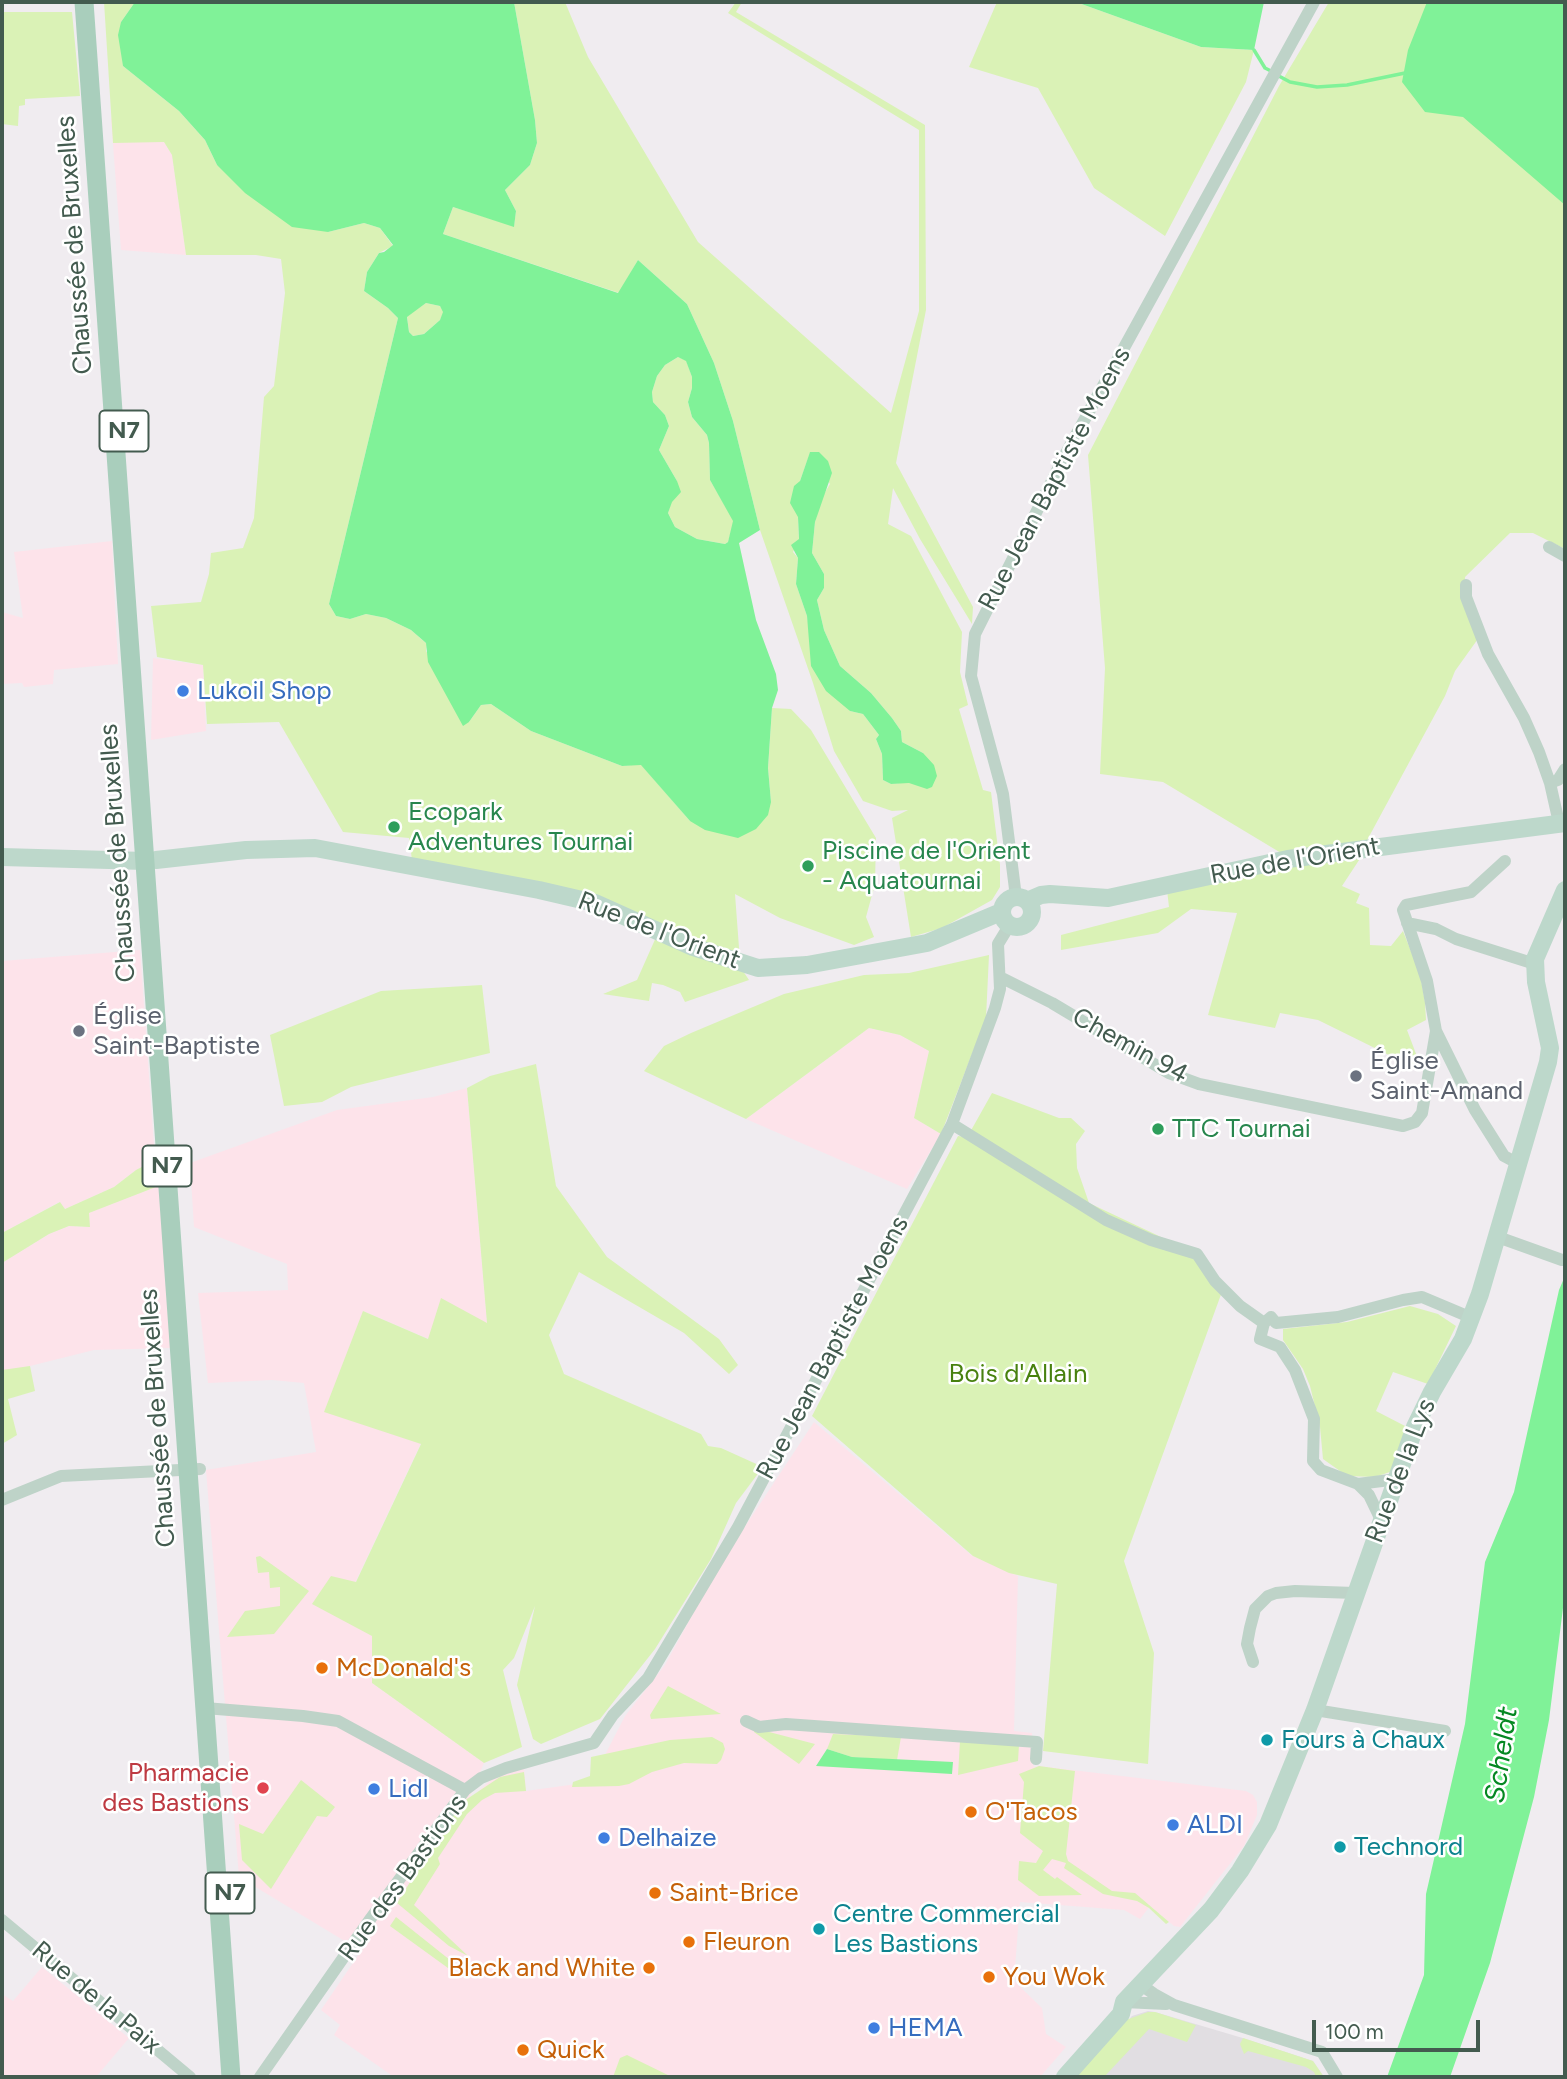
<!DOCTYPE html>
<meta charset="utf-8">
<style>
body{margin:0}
#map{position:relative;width:1567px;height:2079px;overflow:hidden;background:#f0ecf0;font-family:Figtree,sans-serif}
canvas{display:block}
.frame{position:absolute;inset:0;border:4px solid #435b4f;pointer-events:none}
.scale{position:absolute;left:1312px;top:2020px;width:168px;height:32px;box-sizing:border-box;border:4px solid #435b4f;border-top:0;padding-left:9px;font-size:21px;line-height:24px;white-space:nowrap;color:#435b4f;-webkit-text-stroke:5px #fff;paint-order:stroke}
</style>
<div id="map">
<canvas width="1567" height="2079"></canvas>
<div class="frame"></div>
<div class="scale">100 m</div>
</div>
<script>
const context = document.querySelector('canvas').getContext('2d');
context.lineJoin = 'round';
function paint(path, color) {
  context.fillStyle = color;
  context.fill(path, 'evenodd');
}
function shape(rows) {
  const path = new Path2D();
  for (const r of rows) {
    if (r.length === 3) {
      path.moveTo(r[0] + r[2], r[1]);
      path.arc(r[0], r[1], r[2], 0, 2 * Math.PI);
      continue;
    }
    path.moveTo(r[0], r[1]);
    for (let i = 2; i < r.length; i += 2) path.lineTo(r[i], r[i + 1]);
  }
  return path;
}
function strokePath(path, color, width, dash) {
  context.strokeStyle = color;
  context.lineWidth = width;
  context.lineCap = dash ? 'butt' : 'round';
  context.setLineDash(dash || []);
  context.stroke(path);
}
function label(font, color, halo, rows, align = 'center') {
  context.font = font + ' Figtree,sans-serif';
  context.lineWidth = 5;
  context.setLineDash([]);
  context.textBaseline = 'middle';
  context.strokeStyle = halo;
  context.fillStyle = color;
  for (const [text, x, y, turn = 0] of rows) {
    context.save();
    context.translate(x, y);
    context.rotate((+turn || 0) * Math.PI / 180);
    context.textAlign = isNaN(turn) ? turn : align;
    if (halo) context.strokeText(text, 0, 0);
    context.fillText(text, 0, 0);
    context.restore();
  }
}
paint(shape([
 [111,118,155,127,172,155,186,255,121,250],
 [112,541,118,664,54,670,53,684,24,687,22,683,2,684,2,612,23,618,14,552],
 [153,658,203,665,206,731,151,740],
 [140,950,155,1160,136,1170,114,1187,65,1209,59,1202,2,1233,2,961],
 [869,1028,900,1035,929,1051,914,1118,941,1134,907,1189,746,1119],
 [467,1088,487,1323,429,1339,363,1311,421,1443,355,1583,372,1636,372,1683,484,1763,468,1801,494,1777,524,1768,526,1791,591,1782,625,1716,665,1665,719,1566,814,1422,971,1555,1018,1576,1014,1731,1032,1733,1031,1757,1034,1767,1039,1766,1246,1791,1253,1795,1257,1802,1257,1815,1244,1846,1180,1927,1174,1926,1150,1906,1140,1919,1124,1910,1020,1902,1014,1981,1042,2008,1046,2034,1066,2047,1040,2077,394,2077,334,2035,340,2025,321,2010,361,1951,239,1877,206,1470,316,1452,304,1383,272,1380,208,1383,198,1293,288,1290,287,1264,194,1227,190,1163,337,1110,433,1097],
 [161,1185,171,1348,94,1350,14,1370,2,1370,2,1263,49,1234,69,1226,90,1227,88,1213],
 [42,1967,129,2038,96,2077,2,2077,2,1994,13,2001]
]), '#fde3ea');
paint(shape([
 [1148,2011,1155,2012,1246,2039,1313,2061,1324,2077,1076,2077,1132,2016]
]), '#e1dee2');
paint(shape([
 [104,2,135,2,121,22,123,66,179,111,205,140,217,165,328,232,364,223,380,228,393,246,379,253,367,272,364,291,388,308,398,318,329,604,336,616,350,619,366,614,386,618,411,630,427,644,426,651,469,722,481,705,491,704,531,731,622,766,641,764,690,821,771,802,768,768,772,708,791,709,811,730,876,838,875,884,866,917,874,937,854,945,780,918,735,894,740,961,582,893,412,860,409,838,343,832,279,722,207,724,203,665,157,657,151,606,201,602,209,574,211,553,243,548,254,518,264,397,274,386,285,293,281,259,256,255,186,255,172,155,164,142,113,143],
 [514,2,565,2,588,57,698,242,891,413,919,311,919,130,728,13,736,2,742,2,736,12,925,125,926,310,896,463,973,607,972,624,920,539,893,488,888,524,911,536,962,632,960,672,968,705,959,709,983,790,991,792,1000,865,1000,887,992,900,942,928,911,937,892,818,908,810,892,811,863,801,834,751,813,683,760,530,733,421,714,363,687,304,638,260,619,293,443,234,453,207,514,226,516,211,505,190,530,165,537,143,535,120],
 [810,453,830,484,821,499,815,522,812,553,824,574,824,588,817,600,824,630,840,666,871,693,892,718,901,731,902,742,923,753,909,782,891,784,883,780,882,754,876,739,879,735,863,714,850,711,810,634,807,616,796,584,798,558,793,552,799,540,798,517,800,481],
 [997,2,1076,2,1201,47,1254,50,1246,82,1165,236,1094,188,1038,88,969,67],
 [1329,2,1565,2,1565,549,1533,533,1510,533,1465,577,1466,597,1480,636,1455,671,1445,696,1365,844,1281,853,1163,782,1100,774,1105,668,1088,455,1279,86],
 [2,12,72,12,80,96,25,99,25,105,19,106,18,126,2,124],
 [426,303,440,306,444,312,440,320,424,334,413,336,409,332,407,316],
 [678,357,686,360,692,377,692,388,688,402,692,417,707,435,709,443,710,480,734,521,728,542,725,544,697,539,675,527,668,513,677,481,659,450,669,426,665,415,653,402,652,392,657,376,665,365],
 [1367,848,1342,886,1360,894,1356,903,1369,908,1370,945,1391,946,1403,931,1420,974,1425,1002,1426,1020,1407,1030,1421,1067,1393,1057,1318,1020,1280,1013,1275,1028,1208,1015,1237,913,1191,909,1158,933,1061,950,1061,935,1169,907,1167,890],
 [657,935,743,971,749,980,685,1002,680,992,663,985,652,983,649,1001,603,994,637,980],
 [989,955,986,1018,941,1134,914,1118,929,1051,900,1035,869,1028,746,1119,644,1071,664,1046,691,1033,784,994,864,975,909,973],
 [482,985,490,1053,351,1087,322,1102,284,1106,270,1035,381,991],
 [536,1064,556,1186,607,1257,719,1339,738,1365,729,1374,684,1333,579,1272,549,1335,564,1374,701,1434,708,1446,721,1448,763,1467,736,1503,711,1559,655,1649,600,1719,541,1744,533,1739,517,1685,535,1606,514,1658,503,1670,522,1747,484,1763,372,1683,372,1636,312,1604,331,1576,356,1582,421,1444,324,1412,363,1311,428,1339,441,1298,487,1323,467,1088,490,1076],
 [992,1093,1059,1118,1071,1118,1085,1131,1076,1144,1077,1168,1089,1203,1197,1254,1223,1289,1124,1561,1154,1653,1148,1764,1043,1751,1057,1584,1009,1573,973,1556,812,1416,958,1136,965,1137,969,1134],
 [155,1160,159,1166,161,1185,89,1213,90,1227,69,1226,49,1234,2,1263,2,1233,60,1202,65,1209,114,1187,136,1170],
 [1410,1306,1438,1314,1456,1326,1428,1384,1393,1372,1376,1411,1407,1427,1393,1471,1375,1477,1347,1476,1323,1459,1320,1427,1310,1386,1303,1369,1283,1340,1283,1329,1347,1322],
 [30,1366,35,1391,8,1399,17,1435,2,1444,2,1370],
 [260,1556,309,1591,274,1634,227,1637,245,1611,280,1606,280,1587,270,1588,269,1572,258,1573,256,1557],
 [668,1686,721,1714,651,1719,650,1715],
 [754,1728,815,1744,799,1764,754,1732],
 [833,1734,901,1737,897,1760,852,1757,827,1749],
 [712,1737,723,1743,725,1749,721,1760,717,1764,684,1763,652,1772,629,1784,619,1786,572,1787,573,1782,590,1776,591,1757,670,1740],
 [960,1741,1019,1745,1018,1761,958,1775],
 [1039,1766,1075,1771,1066,1854,1068,1861,1112,1891,1135,1893,1169,1922,1166,1924,1149,1908,1137,1901,1103,1894,1064,1868,1066,1863,1052,1859,1043,1870,1055,1879,1057,1877,1082,1895,1039,1896,1018,1880,1019,1861,1036,1863,1043,1851,1020,1833,1024,1782,1019,1774],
 [524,1772,526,1791,495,1793,482,1800,467,1814,438,1858,440,1864,414,1905,468,1956,449,1946,397,1903,458,1805,500,1777],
 [301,1780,335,1807,327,1817,317,1816,271,1889,242,1860,239,1824,263,1834],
 [396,1917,450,1960,452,1966,448,1968,390,1926],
 [1148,2012,1155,2012,1196,2025,1187,2042,1149,2029,1104,2077,1076,2077,1126,2020],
 [1243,2038,1313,2061,1324,2077,1316,2077,1314,2072,1306,2067,1248,2051,1244,2054,1240,2044],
 [627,2055,633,2058,672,2077,613,2077,620,2058]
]), '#daf2b6');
paint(shape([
 [135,2,514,2,535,120,537,143,530,165,505,190,516,211,514,227,453,207,443,234,618,293,638,260,687,304,714,363,733,421,760,530,739,543,756,620,776,674,778,690,772,708,768,768,771,802,768,815,756,829,738,838,705,830,690,821,641,765,622,766,531,731,491,704,481,705,469,722,463,726,428,662,426,643,411,630,386,618,366,614,350,619,336,616,329,604,398,318,388,308,364,291,367,272,379,253,384,252,393,245,380,228,364,223,328,232,292,227,245,193,217,165,205,140,179,111,123,66,118,35,121,22],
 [426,303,440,306,443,312,440,320,424,334,413,336,409,332,407,317],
 [678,357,686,361,692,377,692,388,688,402,692,417,707,435,709,443,710,480,733,521,728,542,725,544,697,539,675,527,668,513,672,502,681,492,677,481,659,450,669,426,665,415,653,402,652,392,657,376,665,365],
 [1076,2,1264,2,1254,50,1201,47],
 [1427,2,1565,2,1565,205,1463,117,1425,112,1402,82,1408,50],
 [810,452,819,452,828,461,832,473,815,522,812,553,824,574,824,588,817,600,824,630,840,666,871,693,892,718,901,731,902,742,923,753,934,765,937,776,932,787,927,789,909,783,891,784,883,780,882,754,876,739,879,735,863,714,850,711,826,691,811,666,807,616,796,584,798,558,791,545,799,539,798,517,790,503,794,486,800,481],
 [1565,1276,1565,1592,1549,1720,1534,1797,1490,1963,1450,2077,1387,2077,1424,1975,1426,1894,1465,1724,1485,1562,1514,1492,1559,1290],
 [827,1749,852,1757,953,1762,952,1774,816,1766]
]), '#80f298');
strokePath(shape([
 [1254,50,1265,68,1271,71],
 [1277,75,1290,82,1317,87,1347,85,1405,73]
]), '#80f298', 3.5);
strokePath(shape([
 [1549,547,1565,556],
 [1466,585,1466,597,1488,654,1524,718,1539,752,1550,783,1559,823],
 [1550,783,1558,780,1565,769],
 [1505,861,1471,892,1406,905,1403,910,1427,981,1436,1031,1475,1110,1504,1156,1519,1164],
 [1016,897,1003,794,971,676,975,634,1064,457,1314,2],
 [1407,923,1436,929,1456,939,1535,964],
 [1000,977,1052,1003,1169,1073,1199,1084,1403,1126,1415,1122,1422,1113,1436,1031],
 [952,1124,1106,1220,1151,1240,1197,1254,1215,1281,1240,1306,1264,1323,1260,1339,1280,1347,1295,1370,1314,1419,1313,1461,1321,1470,1358,1484,1369,1495,1381,1520],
 [1495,1236,1562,1260],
 [1264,1323,1271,1317,1276,1323,1338,1317,1403,1300,1422,1297,1472,1318],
 [1358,1484,1398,1479],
 [2,1500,61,1476,200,1469],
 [1253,1662,1247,1644,1250,1628,1255,1609,1268,1596,1276,1593,1295,1591,1355,1593],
 [205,1708,303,1716,338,1721,465,1790],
 [1315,1710,1445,1731],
 [746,1721,759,1727,786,1724,1037,1742,1036,1759],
 [2,1920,190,2077],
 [1140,1984,1154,1994,1174,2005,1322,2052,1337,2077],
 [1124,2002,1166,2004],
 [260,2077,371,1918,465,1790,481,1778,506,1768,594,1743,613,1715,648,1678,738,1527,952,1124,995,1008,1000,989,998,944,1009,926]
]), '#bed3c8', 12);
strokePath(shape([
 [2,857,145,861],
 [156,860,246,850,315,848,539,890,595,903,693,947,758,968,807,965,927,943,1001,912],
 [1017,912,15],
 [1027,901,1041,895,1050,894,1108,898,1288,859,1565,823],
 [1065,2077,1121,2014,1124,2002,1211,1910,1240,1871,1268,1825,1315,1710,1415,1427,1432,1392,1463,1339,1480,1294,1548,1062,1550,1048,1536,982,1535,959,1565,890]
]), '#bdd8cb', 18);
strokePath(shape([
 [84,2,231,2077]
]), '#a9cebc', 19);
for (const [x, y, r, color] of [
 [183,691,7,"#3f7fe0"],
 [394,827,7,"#2e9e5b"],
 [808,866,7,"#2e9e5b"],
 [79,1031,7,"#6b7280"],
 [1356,1076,7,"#6b7280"],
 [1158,1129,7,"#2e9e5b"],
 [322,1668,7,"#e8710a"],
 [1267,1740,7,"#0f9aa8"],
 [263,1788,7,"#e0444e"],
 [374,1789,7,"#3f7fe0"],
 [971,1812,7,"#e8710a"],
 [1173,1825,7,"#3f7fe0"],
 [604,1838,7,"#3f7fe0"],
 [1340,1847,7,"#0f9aa8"],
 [655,1893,7,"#e8710a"],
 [819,1929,7,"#0f9aa8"],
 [689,1942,7,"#e8710a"],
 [649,1968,7,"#e8710a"],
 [989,1977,7,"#e8710a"],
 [874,2028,7,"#3f7fe0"],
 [523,2050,7,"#e8710a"]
]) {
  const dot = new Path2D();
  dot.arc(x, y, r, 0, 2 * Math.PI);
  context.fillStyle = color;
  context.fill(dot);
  strokePath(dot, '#fff', 2.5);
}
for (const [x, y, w] of [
 [124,431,49],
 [167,1166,49],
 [230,1893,49]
]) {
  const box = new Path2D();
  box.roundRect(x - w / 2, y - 20.5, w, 41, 5);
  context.fillStyle = '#fff';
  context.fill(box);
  strokePath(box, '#435b4f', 2);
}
label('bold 24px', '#435b4f', null, [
 ["N7",124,431],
 ["N7",167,1166],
 ["N7",230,1893]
]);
label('26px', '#435b4f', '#fff', [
 ["Chaussée de Bruxelles",75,245,-94],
 ["Rue Jean Baptiste Moens",1055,479,-62],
 ["Chaussée de Bruxelles",118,853,-94],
 ["Rue de l'Orient",1295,861,-10],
 ["Rue de l'Orient",659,931,21],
 ["Chemin 94",1130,1046,29],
 ["Rue Jean Baptiste Moens",833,1348,-62],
 ["Chaussée de Bruxelles",158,1418,-94],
 ["Rue de la Lys",1401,1471,-69],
 ["Rue des Bastions",403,1878,-54],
 ["Rue de la Paix",96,1998,40]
]);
label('26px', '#366cbe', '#fff', [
 ["Lukoil Shop",197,691],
 ["Lidl",388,1789],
 ["ALDI",1187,1825],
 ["Delhaize",618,1838],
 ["HEMA",888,2028]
], 'left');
label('26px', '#27864d', '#fff', [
 ["Ecopark",408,812],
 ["Adventures Tournai",408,842],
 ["Piscine de l'Orient",822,851],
 ["- Aquatournai",822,881],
 ["TTC Tournai",1172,1129]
], 'left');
label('26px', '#5b616d', '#fff', [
 ["Église",93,1016],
 ["Saint-Baptiste",93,1046],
 ["Église",1370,1061],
 ["Saint-Amand",1370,1091]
], 'left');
label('26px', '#48810f', '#fff', [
 ["Bois d'Allain",1018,1374]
]);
label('26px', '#c56008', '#fff', [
 ["McDonald's",336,1668],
 ["O'Tacos",985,1812],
 ["Saint-Brice",669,1893],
 ["Fleuron",703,1942],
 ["Black and White",635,1968,"right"],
 ["You Wok",1003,1977],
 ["Quick",537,2050]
], 'left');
label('26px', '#0d838f', '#fff', [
 ["Fours à Chaux",1281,1740],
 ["Technord",1354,1847],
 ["Centre Commercial",833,1914],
 ["Les Bastions",833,1944]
], 'left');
label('26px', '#be3a42', '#fff', [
 ["Pharmacie",249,1773],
 ["des Bastions",249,1803]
], 'right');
label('italic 28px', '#058822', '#fff', [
 ["Scheldt",1502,1755,-82]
]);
</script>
